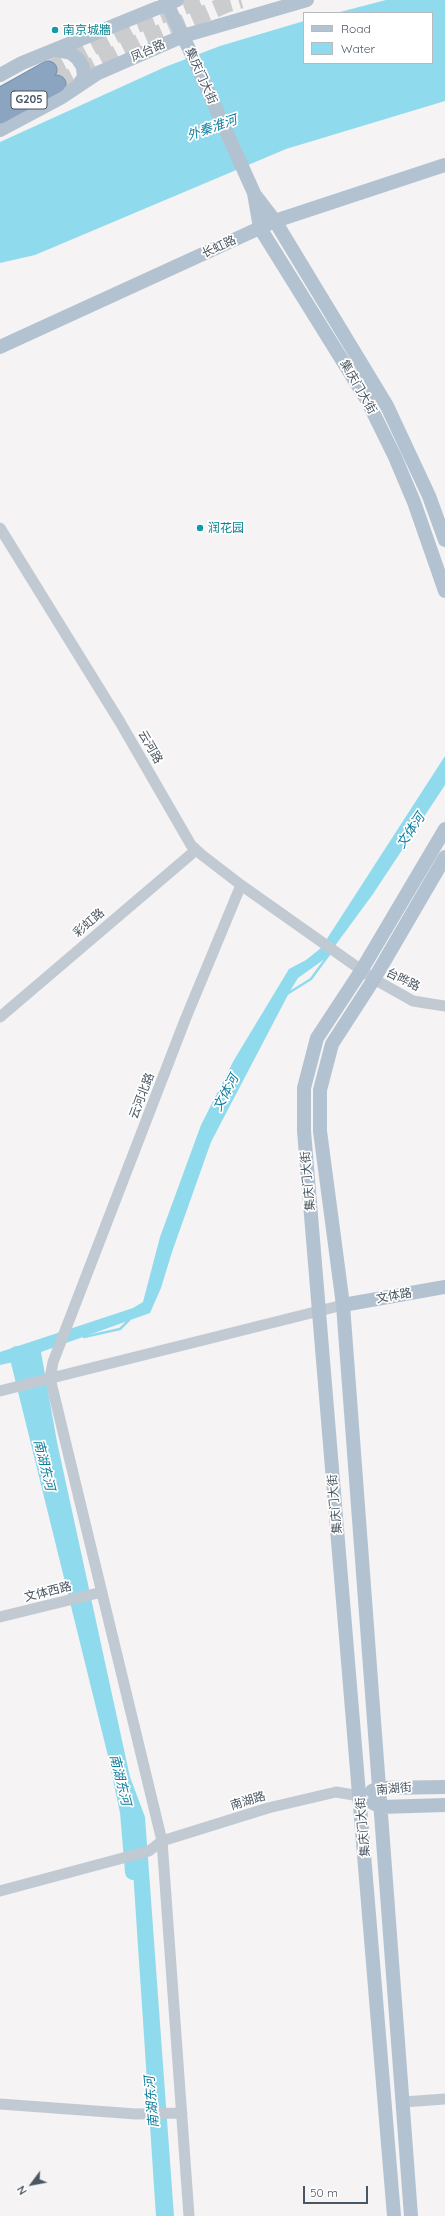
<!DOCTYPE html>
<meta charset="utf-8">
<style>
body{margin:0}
#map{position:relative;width:445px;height:2216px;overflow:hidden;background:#f5f3f3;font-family:Quicksand,sans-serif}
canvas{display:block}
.legend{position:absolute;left:303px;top:12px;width:130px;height:52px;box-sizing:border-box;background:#fff;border:1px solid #b7bbc0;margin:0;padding:5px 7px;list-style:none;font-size:12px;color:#4a5661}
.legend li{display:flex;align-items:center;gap:8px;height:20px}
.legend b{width:20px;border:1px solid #b7bbc0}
.north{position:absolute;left:12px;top:2164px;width:40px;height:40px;-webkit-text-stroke:3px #fff;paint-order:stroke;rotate:238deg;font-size:11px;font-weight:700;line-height:16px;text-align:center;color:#4a5661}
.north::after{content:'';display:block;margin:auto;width:14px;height:18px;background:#4a5661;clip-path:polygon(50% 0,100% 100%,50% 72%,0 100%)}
.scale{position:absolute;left:303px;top:2186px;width:65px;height:18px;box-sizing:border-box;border:2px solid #4a5661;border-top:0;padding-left:5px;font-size:12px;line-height:14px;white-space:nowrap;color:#4a5661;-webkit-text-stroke:3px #fff;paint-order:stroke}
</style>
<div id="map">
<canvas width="445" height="2216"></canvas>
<ul class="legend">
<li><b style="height:5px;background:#b3c2d1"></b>Road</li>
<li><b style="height:11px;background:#90daee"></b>Water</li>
</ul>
<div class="north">N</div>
<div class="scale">50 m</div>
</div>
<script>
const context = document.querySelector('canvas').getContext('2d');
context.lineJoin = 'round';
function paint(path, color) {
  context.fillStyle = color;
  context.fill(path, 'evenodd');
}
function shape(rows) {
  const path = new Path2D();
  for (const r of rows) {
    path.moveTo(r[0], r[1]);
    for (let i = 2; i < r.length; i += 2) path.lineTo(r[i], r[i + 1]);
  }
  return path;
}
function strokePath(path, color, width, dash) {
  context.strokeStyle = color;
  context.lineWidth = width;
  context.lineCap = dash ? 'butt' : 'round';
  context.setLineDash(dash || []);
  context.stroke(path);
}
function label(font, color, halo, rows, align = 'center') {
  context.font = font + ' Quicksand,"Noto Sans SC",sans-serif';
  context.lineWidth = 3.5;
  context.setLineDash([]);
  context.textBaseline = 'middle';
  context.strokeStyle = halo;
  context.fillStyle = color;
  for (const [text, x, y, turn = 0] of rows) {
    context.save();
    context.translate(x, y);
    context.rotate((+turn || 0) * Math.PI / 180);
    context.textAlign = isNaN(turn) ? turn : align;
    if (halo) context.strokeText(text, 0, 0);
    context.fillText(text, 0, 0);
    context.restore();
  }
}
paint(shape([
 [386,0,445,0,445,101,286,149,35,255,0,263,0,142,165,67,220,46,304,21,304,63,432,63,432,13,336,13],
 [445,756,445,785,373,894,326,958,298,978,290,991,211,1142,172,1252,161,1288,150,1313,41,1352,57,1442,130,1777,145,1817,174,2216,156,2216,128,1796,43,1462,22,1363,18,1361,0,1365,0,1352,133,1308,143,1302,160,1237,201,1125,234,1060,289,969,306,960,321,948]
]), '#90daee');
strokePath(shape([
 [287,994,311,979,330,953],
 [84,1337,120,1329,129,1320]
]), '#90daee', 2.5);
strokePath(shape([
 [17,1354,116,1755,128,1812,133,1872]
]), '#90daee', 16);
strokePath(shape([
 [48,70,133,26,201,0],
 [57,84,143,40,227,4,241,0]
]), '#caccce', 17, [17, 8]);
const highway = shape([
 [0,97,48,70],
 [0,115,57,84]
]);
strokePath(highway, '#7690ad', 19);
strokePath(shape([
 [0,528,120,722,191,845,202,855,241,885,374,979,413,1001,445,1006],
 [0,1017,196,850],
 [0,1391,343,1305],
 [0,1617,102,1592],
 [0,1891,149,1851,162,1841,268,1808,336,1792,360,1796],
 [403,2102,445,2099],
 [0,2104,136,2114,182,2113],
 [189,2216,162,1841,50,1378,53,1362,185,1020,241,885]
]), '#c1cad2', 11);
strokePath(shape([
 [165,0,191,53,254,193,260,228,367,400,395,457,414,502,445,591],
 [56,50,71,53,78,59,83,67,84,77,78,86],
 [0,75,22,63,177,0],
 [0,130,62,97,98,73,183,36,307,0],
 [255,195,275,221,387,406,429,496,445,540],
 [0,347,275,221,445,165],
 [343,1305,445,1287],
 [372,1791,379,1788,445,1787],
 [373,1803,381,1807,445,1805],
 [394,2216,304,1131,304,1088,317,1038,361,971,445,829],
 [411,2216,343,1305,320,1131,320,1090,332,1044,374,979,445,857]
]), '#b3c2d1', 14);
strokePath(highway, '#8ba5c1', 17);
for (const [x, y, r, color] of [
 [55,30,4,"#0f9aa8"],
 [200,528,4,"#0f9aa8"]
]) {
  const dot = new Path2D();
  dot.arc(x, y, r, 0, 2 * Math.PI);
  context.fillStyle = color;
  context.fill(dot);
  strokePath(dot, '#fff', 1.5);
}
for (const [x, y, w] of [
 [29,100,36]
]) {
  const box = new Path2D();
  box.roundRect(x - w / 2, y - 9, w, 18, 3);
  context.fillStyle = '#fff';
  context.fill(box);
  strokePath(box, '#4a5661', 1);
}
label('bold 11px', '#4a5661', null, [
 ["G205",29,100]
]);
label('12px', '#0d838f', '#fff', [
 ["南京城牆",63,30],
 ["润花园",208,528]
], 'left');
label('12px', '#4a5661', '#fff', [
 ["凤台路",148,51,-24],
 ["集庆门大街",201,76,66],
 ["长虹路",219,247,-25],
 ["集庆门大街",358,387,60],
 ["云河路",150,747,60],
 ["彩虹路",89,923,-41],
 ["台晔路",403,980,26],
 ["云河北路",142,1096,-69],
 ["集庆门大街",308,1181,-95],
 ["文体路",394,1296,-10],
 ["集庆门大街",335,1504,-95],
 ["文体西路",48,1592,-14],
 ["南湖街",394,1789,-5],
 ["南湖路",248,1801,-17],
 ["集庆门大街",363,1827,-95]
]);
label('italic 13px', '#0c7c9b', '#fff', [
 ["外秦淮河",212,128,-19],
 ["文体河",411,831,-56],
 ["文体河",226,1093,-62],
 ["南湖东河",44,1465,76],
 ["南湖东河",120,1780,76],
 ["南湖东河",152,2102,-95]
]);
</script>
